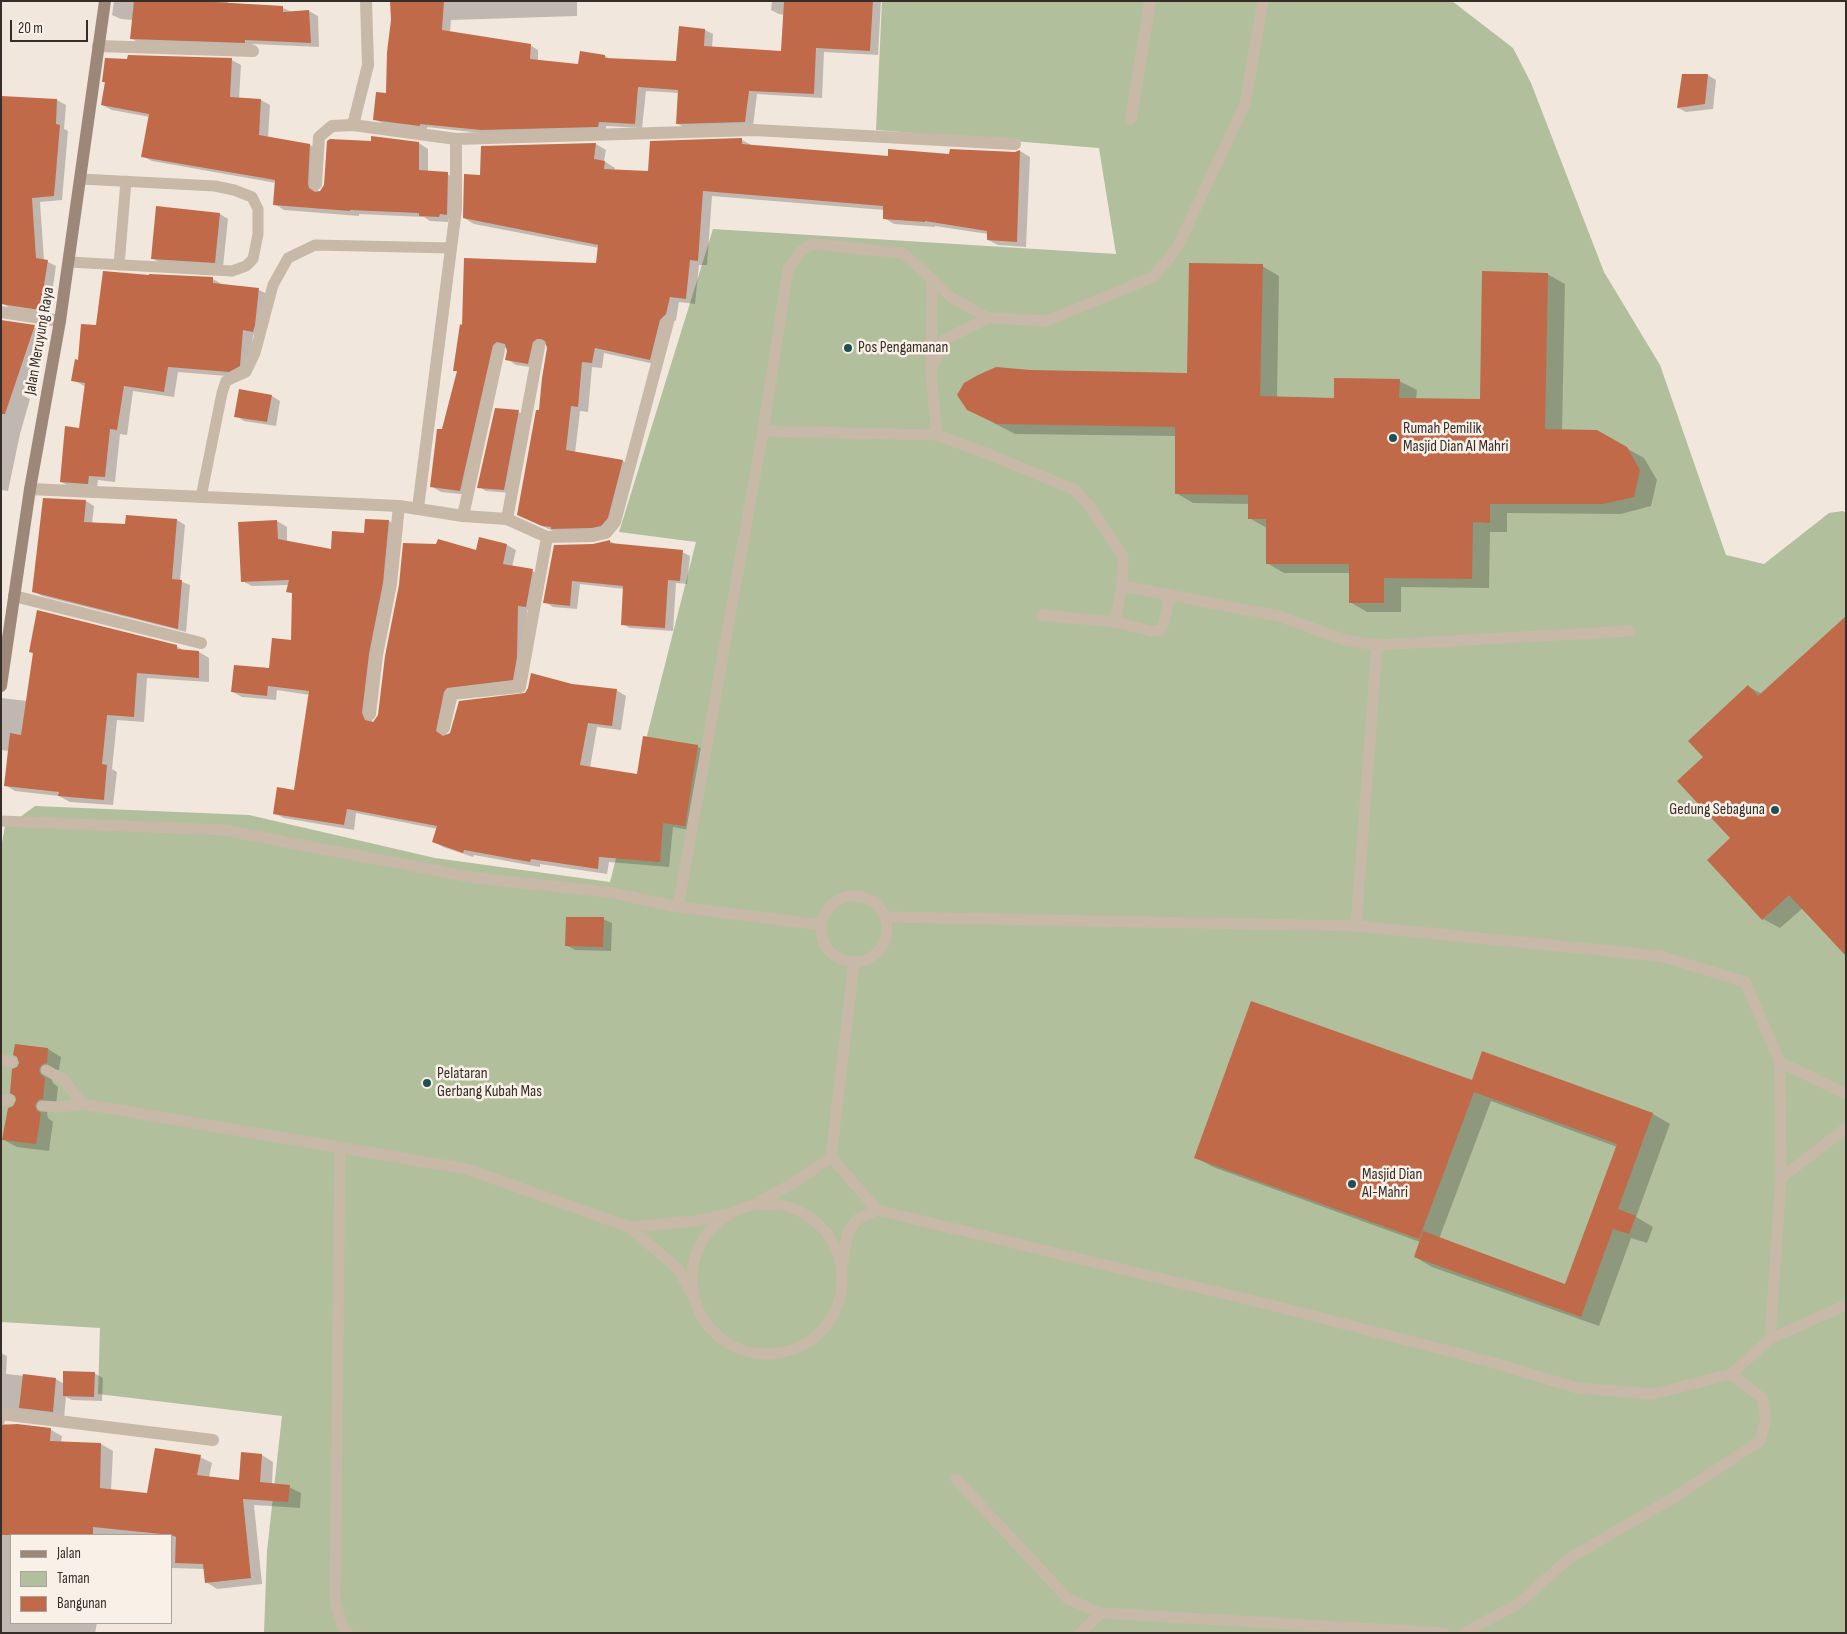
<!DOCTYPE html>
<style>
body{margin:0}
#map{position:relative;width:1847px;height:1634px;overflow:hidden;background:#f1e7dc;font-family:"Sofia Sans Condensed",sans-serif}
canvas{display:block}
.frame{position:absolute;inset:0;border:2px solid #352d28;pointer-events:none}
.legend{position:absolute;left:10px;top:1534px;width:162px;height:90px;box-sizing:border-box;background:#f9f1e8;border:1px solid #aba39b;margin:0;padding:6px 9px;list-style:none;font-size:15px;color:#352d28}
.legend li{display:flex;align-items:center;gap:10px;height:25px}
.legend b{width:25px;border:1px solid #aba39b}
.scale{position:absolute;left:10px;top:20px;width:78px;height:22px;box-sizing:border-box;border:2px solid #352d28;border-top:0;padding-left:6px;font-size:15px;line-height:18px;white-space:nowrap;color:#352d28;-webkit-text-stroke:4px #f9f1e8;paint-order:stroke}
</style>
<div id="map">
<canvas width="1847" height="1634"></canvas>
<div class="frame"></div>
<ul class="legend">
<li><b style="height:6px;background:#9c8779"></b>Jalan</li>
<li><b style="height:14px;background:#b2bf9c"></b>Taman</li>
<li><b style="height:14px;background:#c06a4a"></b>Bangunan</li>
</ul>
<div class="scale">20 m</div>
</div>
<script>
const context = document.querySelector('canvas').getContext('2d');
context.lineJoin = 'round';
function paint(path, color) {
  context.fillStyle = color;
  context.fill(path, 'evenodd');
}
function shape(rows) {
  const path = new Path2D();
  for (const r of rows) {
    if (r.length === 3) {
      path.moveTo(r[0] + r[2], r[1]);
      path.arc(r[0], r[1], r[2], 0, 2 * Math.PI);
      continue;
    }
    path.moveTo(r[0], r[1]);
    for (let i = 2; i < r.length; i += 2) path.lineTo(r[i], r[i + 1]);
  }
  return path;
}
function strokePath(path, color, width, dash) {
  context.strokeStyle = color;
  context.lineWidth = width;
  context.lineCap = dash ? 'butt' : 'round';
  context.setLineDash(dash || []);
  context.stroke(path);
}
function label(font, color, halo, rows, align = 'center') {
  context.font = font + ' "Sofia Sans Condensed",sans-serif';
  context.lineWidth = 5;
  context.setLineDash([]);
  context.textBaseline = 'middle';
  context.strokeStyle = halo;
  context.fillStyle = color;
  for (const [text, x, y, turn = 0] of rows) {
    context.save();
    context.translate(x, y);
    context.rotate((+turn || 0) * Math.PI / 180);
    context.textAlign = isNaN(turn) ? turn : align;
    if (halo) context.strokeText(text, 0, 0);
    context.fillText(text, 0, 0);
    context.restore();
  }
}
paint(shape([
 [882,1,1452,1,1513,48,1531,83,1604,272,1660,365,1726,555,1764,564,1829,513,1843,511,1846,513,1846,1633,264,1633,267,1551,282,1416,98,1394,100,1328,1,1322,1,848,5,826,16,820,35,806,249,815,435,858,610,882,696,542,619,532,713,229,1116,254,1099,148,876,130]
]), '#b2bf9c');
paint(shape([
 [114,1,228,1,228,5,283,8,292,12,309,11,318,16,319,47,253,44,253,47,139,43,131,38,133,20,121,19,112,15],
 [392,1,577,1,577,16,451,20,450,32,530,45,538,50,538,61,579,65,605,56,610,59,677,63,680,28,705,30,713,34,712,48,783,52,784,15,779,14,771,10,772,1,881,1,878,55,824,52,822,98,757,94,753,126,686,128,678,124,680,93,646,91,642,128,606,126,606,130,490,134,427,127,427,130,382,123,374,119,387,94,392,21],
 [232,60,241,65,239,99,261,100,270,105,268,138,310,145,319,150,318,193,321,192,372,142,373,137,419,143,428,149,428,172,447,174,457,179,448,222,430,221,424,217,359,214,359,216,284,210,275,204,276,183,152,161,142,156,150,117,112,110,102,105,106,83,103,82],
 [1708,75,1716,80,1713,109,1686,112,1678,108],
 [57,100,66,105,64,129,68,131,62,200,40,202,44,260,56,266,49,314,10,308,2,303],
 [742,140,753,146,889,157,1015,153,1020,151,1030,157,1026,247,998,245,988,240,988,234,935,226,935,227,894,224,884,218,884,210,712,196,707,265,699,265,695,304,679,302,676,320,670,325,659,365,604,353,602,368,592,367,588,412,580,411,575,453,623,461,632,467,612,531,553,531,529,520,548,348,547,344,542,348,537,368,516,365,507,359,508,351,507,347,502,350,470,495,441,492,431,486,443,431,458,372,455,370,597,265,599,248,474,224,464,218,481,177,482,148,596,144,606,150,604,161,615,168,614,170,649,172,651,142],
 [220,214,228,219,223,267,160,263,152,258],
 [1262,266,1279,276,1277,398,1335,399,1399,381,1417,390,1416,400,1481,401,1547,274,1565,284,1562,431,1596,431,1644,458,1657,480,1651,506,1621,514,1507,513,1507,532,1490,532,1489,588,1401,587,1401,612,1367,612,1350,602,1350,573,1284,573,1267,563,1267,528,1249,518,1249,504,1193,503,1176,493,1176,436,1015,434,967,409,1031,371,1189,374],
 [213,279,223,285,259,290,269,295,263,336,253,335,250,372,239,377,178,372,174,397,133,391,127,435,120,434,115,482,98,480,97,488,71,487,61,482,80,430,86,387,73,380,79,361,97,326],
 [1,321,34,327,43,332,22,395,30,399,20,434,8,491,1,490],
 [272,396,280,401,276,426,244,421,236,416],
 [519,412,526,416,511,493,486,491,479,487],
 [86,501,94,506,92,524,127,526,127,516,177,520,185,525,180,581,190,585,186,632,42,596,34,592],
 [366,520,389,521,398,526,372,723,374,722,477,551,507,545,516,550,512,567,532,571,542,576,536,612,527,610,526,662,522,684,453,698,446,736,526,694,572,685,616,690,626,696,621,730,597,727,590,768,638,775,697,746,707,752,694,831,673,827,669,867,609,862,607,874,540,864,540,867,474,855,473,857,443,847,433,841,438,829,356,813,354,830,284,818,274,813,295,792,310,695,277,690,276,700,242,697,233,692,270,670,292,641,293,594,288,591,289,585,252,586,242,581,277,521,287,527,287,542,332,550,365,535],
 [610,541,617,545,682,552,690,556,687,584,676,583,673,631,630,628,622,624,624,589,580,584,577,609,553,607,545,602],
 [176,646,185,651,199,652,209,658,209,682,147,678,144,722,117,720,112,769,117,772,113,805,70,802,59,796,15,791,5,785,9,751,1,750,1,698,27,701,34,654,30,652],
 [1749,687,1762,694,1803,908,1780,928,1763,919,1732,839,1705,757],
 [603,919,612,923,611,951,575,950,566,945],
 [48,1049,61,1057,59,1070,55,1071,51,1077,53,1083,58,1087,56,1105,51,1106,47,1113,48,1118,53,1122,49,1151,17,1147,4,1140,14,1107],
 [1483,1053,1653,1114,1670,1124,1636,1217,1653,1227,1647,1243,1631,1238,1599,1326,1432,1267,1415,1257,1420,1242,1213,1167,1195,1157,1473,1082],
 [1491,1101,1617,1147,1566,1285,1439,1239],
 [1,1353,7,1356,6,1374,56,1379,64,1384,94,1373,103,1378,102,1401,72,1400,66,1397,64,1418,6,1415,4,1424,51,1430,62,1436,61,1443,101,1444,113,1451,111,1490,148,1494,200,1457,212,1463,209,1477,240,1481,242,1454,262,1455,273,1462,272,1485,289,1487,301,1493,300,1508,254,1505,262,1584,217,1589,206,1582,205,1569,171,1568,171,1535,11,1535,11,1623,97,1623,95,1633,1,1633]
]), '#0003');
paint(shape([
 [134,1,197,1,283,6,283,12,309,10,311,43,245,40,245,43,130,39],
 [390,1,444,1,442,30,531,44,530,59,578,64,580,51,605,55,605,58,676,61,679,26,705,29,704,46,781,51,784,1,873,1,870,51,816,48,814,94,749,91,745,122,676,124,678,90,638,87,635,124,599,122,598,127,481,130,420,124,420,126,373,120,376,92,386,93,387,52,391,20],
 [128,55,232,58,230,97,261,99,259,135,310,144,308,184,309,188,315,192,320,191,324,185,327,141,330,139,371,141,371,136,419,142,419,170,448,172,447,215,440,214,439,217,419,216,419,213,350,210,350,211,273,205,275,180,141,157,149,114,101,105,105,82,102,82,105,58,127,59],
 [1682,74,1708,74,1705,104,1677,108],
 [1,96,57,99,56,124,60,125,54,196,32,198,36,258,48,260,40,310,1,304],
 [742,138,742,144,888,156,888,149,949,154,950,149,1015,152,1020,150,1017,242,987,240,987,231,925,221,925,222,883,219,883,206,703,191,698,261,690,260,686,299,670,297,666,314,660,320,650,360,595,348,592,363,582,362,578,407,571,406,566,450,623,460,608,518,601,526,592,528,551,529,551,527,542,526,517,515,536,410,539,410,542,378,547,348,545,341,541,339,537,339,533,342,528,364,505,360,507,351,505,344,497,342,493,345,460,491,430,487,437,429,442,429,457,371,453,371,460,324,462,325,464,258,596,263,598,245,463,218,464,174,480,175,481,146,596,143,594,159,605,161,604,169,648,171,650,141],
 [156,206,220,213,215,263,151,259],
 [1189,263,1263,264,1260,396,1334,398,1334,378,1400,379,1399,398,1480,399,1482,271,1548,273,1545,429,1597,430,1627,447,1640,470,1634,497,1603,504,1490,504,1490,523,1473,522,1472,579,1384,578,1384,603,1349,603,1349,564,1266,564,1266,519,1248,519,1248,495,1175,494,1175,427,997,424,967,410,957,395,964,383,978,375,996,367,1031,370,1187,373],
 [103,271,149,275,149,274,213,277,213,283,259,288,255,325,253,332,243,330,240,366,229,372,168,367,164,392,124,386,117,430,110,429,105,477,89,476,88,484,60,482,65,426,79,428,85,383,71,381,75,359,78,360,81,324,96,325],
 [1,320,35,325,5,414,1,414],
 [239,389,272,395,267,422,234,417],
 [495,408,519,410,504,490,477,488],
 [43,498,86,500,84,522,125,524,126,515,177,519,172,579,182,580,178,629,32,592],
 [365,519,389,520,383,583,369,654,362,713,365,720,373,722,378,715,385,656,399,585,403,543,436,544,438,539,476,550,479,537,507,544,503,564,533,569,526,607,518,606,517,657,513,680,447,688,444,692,436,731,443,736,450,733,459,701,525,693,528,688,531,673,572,684,617,689,612,726,588,723,580,765,637,774,643,736,698,745,685,826,663,823,660,862,599,857,598,869,531,859,530,862,464,850,463,853,432,842,437,826,347,809,344,825,273,814,277,787,294,790,309,691,268,686,267,696,231,692,234,665,269,668,272,638,291,640,292,593,286,592,289,580,241,582,238,522,277,520,278,539,331,549,332,531,364,533],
 [610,540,610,543,683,550,680,581,668,580,665,628,621,625,623,586,572,581,570,606,543,603,554,545,593,544],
 [37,610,177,645,177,649,199,651,199,678,137,673,134,717,107,715,102,764,107,765,104,800,58,796,59,792,4,786,10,733,21,735,33,653,29,652],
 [1846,616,1846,956,1789,895,1762,920,1707,860,1730,838,1677,781,1703,757,1688,741,1748,685,1758,696],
 [566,917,604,917,603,947,565,946],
 [1251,1001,1472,1080,1482,1051,1653,1113,1618,1209,1636,1216,1629,1234,1613,1229,1581,1317,1414,1257,1423,1231,1565,1284,1617,1144,1474,1092,1419,1239,1194,1158],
 [15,1044,48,1048,47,1063,42,1064,39,1070,40,1074,45,1078,43,1099,38,1100,35,1105,36,1110,41,1113,36,1144,2,1140,8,1108,13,1106,16,1100,15,1096,10,1093,12,1069,17,1067,19,1063,17,1057,13,1055],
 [63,1371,95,1372,94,1397,63,1396],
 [23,1374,56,1378,53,1412,19,1408],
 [17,1424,51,1428,50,1441,101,1443,100,1488,147,1493,155,1448,201,1455,197,1475,239,1480,241,1452,262,1454,260,1482,290,1485,288,1502,243,1499,251,1578,205,1583,203,1564,175,1563,176,1537,171,1535,93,1527,93,1535,1,1535,1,1425]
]), '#c06a4a');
strokePath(shape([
 [69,262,232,271,246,266,253,259,258,234,258,209,252,197,234,190,215,186,81,179],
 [119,265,126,181],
 [932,279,931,372,937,435],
 [931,372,944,340,988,318,1047,321,1153,277,1177,248,1245,104,1263,1],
 [763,431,937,435,991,455,1075,490,1090,507,1123,556,1122,586,1115,622],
 [201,497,222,393,226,381,246,372,255,353,273,285,288,258,315,245,451,248],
 [1122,586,1279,616,1345,640,1377,645,1630,631],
 [1042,615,1115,622,1151,631,1160,631,1163,626,1170,595],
 [1,821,223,830,476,878,608,892,678,907,821,925],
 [854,929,33],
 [678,907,763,431,788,269,802,250,813,244,903,253,952,298,988,318],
 [1356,926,1377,645],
 [854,962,831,1157,877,1210,1271,1305,1491,1362,1577,1388,1653,1394,1731,1374,1770,1339,1781,1178,1780,1062,1745,982,1661,956,1356,926,886,917],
 [1,1060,12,1062],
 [1780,1062,1846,1094],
 [1,1100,9,1100],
 [83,1104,467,1169,629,1227,678,1269,693,1296],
 [42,1106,59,1107,83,1104,64,1080,46,1070],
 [340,1148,335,1602,344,1630,348,1633],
 [1781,1178,1846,1128],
 [756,1203,792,1184,831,1157],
 [767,1279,75],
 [629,1227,696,1221,724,1215],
 [842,1265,848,1232,859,1218,877,1210],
 [1770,1339,1846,1305],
 [956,1479,1068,1599,1101,1613,1444,1633],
 [1080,1633,1101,1613],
 [1464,1633,1518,1604,1568,1559,1673,1498,1760,1441,1766,1419,1762,1398,1731,1374]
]), '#c8b8a8', 11);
strokePath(shape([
 [98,46,253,51],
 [1131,119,1150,1],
 [353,125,368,65,366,1],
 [316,184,319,137,332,126,353,125,456,139,754,130,1015,144],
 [1,312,60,321],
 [30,489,399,506,463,516,507,519,547,537,593,536,606,533,615,522,668,322],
 [418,508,456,209,456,139],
 [463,516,499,350],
 [507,519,539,347],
 [14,596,201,643],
 [370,714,377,655,391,584,399,506],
 [444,728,452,694,520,687,547,537],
 [1,1414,213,1440]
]), '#c8b8a8', 12);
strokePath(shape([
 [1,686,30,489,60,321,105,1]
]), '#9c8779', 12);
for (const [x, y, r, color] of [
 [848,348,5,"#1f5055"],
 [1393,438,5,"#1f5055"],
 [1775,810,5,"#1f5055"],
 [427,1083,5,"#1f5055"],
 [1352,1184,5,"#1f5055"]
]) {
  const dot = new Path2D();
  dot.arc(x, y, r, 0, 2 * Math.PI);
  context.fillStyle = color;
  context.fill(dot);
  strokePath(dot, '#f9f1e8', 2);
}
label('16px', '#352d28', '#f9f1e8', [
 ["Jalan Meruyung Raya",40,341,-80]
]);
label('16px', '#352d28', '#f9f1e8', [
 ["Pos Pengamanan",858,348],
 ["Rumah Pemilik",1403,429],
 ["Masjid Dian Al Mahri",1403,447],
 ["Gedung Sebaguna",1765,810,"right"],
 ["Pelataran",437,1074],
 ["Gerbang Kubah Mas",437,1092],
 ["Masjid Dian",1362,1175],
 ["Al-Mahri",1362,1193]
], 'left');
</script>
